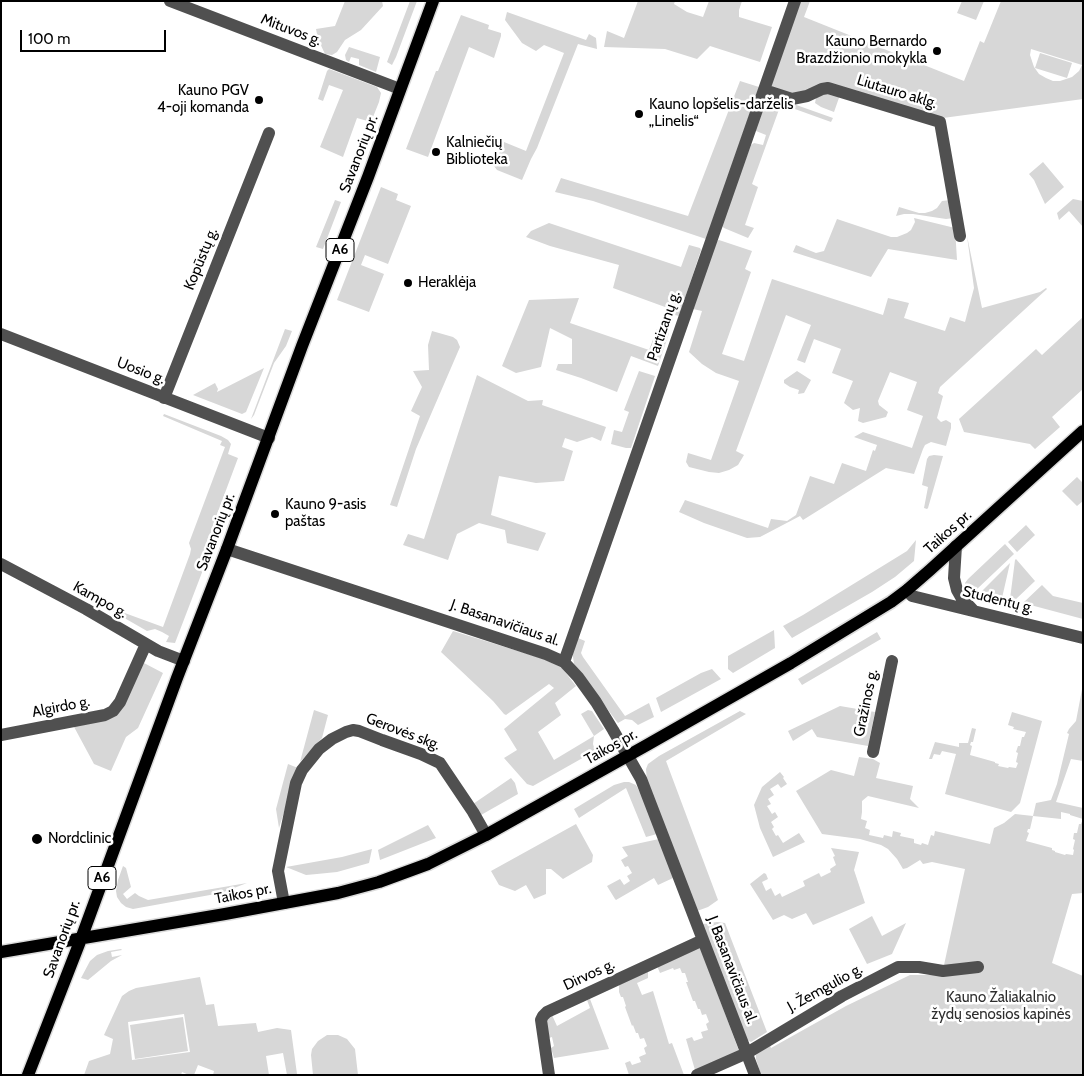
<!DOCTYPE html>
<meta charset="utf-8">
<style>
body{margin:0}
#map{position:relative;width:1084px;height:1076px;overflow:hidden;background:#fff;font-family:Cabin,sans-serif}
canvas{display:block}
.frame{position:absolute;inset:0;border:2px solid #000;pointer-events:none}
.scale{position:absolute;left:20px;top:30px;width:146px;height:22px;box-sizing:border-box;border:2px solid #000;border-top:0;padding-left:6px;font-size:15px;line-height:18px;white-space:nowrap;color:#000;-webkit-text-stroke:4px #fff;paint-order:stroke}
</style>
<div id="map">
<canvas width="1084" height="1076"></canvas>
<div class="frame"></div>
<div class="scale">100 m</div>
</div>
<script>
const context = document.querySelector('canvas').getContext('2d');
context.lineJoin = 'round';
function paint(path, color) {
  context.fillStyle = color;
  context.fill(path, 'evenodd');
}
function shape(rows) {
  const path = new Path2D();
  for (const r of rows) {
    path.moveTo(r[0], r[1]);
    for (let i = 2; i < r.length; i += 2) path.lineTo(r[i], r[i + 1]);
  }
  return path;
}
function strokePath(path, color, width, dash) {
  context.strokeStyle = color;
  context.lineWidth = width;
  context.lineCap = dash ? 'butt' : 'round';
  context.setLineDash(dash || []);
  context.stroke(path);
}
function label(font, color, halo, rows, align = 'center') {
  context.font = font + ' Cabin,sans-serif';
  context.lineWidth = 5;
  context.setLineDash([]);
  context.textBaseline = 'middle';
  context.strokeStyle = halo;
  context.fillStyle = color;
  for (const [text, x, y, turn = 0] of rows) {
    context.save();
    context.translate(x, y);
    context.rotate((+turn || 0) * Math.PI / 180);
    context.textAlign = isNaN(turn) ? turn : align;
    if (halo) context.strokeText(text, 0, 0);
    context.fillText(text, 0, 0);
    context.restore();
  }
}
paint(shape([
 [345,1,382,1,383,6,361,30,345,40,337,52,332,55,325,54,318,39,316,29,335,26],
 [410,1,417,1,396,57,392,65,387,62],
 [638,1,675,1,674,4,687,12,703,17,709,1,742,1,739,10,739,17,772,27,760,62,710,46,697,59,665,49,604,47,607,31,624,38],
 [801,1,810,1,804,17,964,81,980,41,984,43,1001,1,1083,1,1083,99,943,118,826,83,797,96,772,87,771,83],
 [1031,49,1082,65,1079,71,1072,77,1060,81,1053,81,1046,78,1039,74,1034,67,1030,55],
 [962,1,984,1,976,20,957,13],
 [507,12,586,40,589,34,596,38,597,49,578,44,537,148,531,159,522,180,497,170,494,166,504,142,526,151,564,53,544,45,536,51,522,43,505,20],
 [461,15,489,25,488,29,501,33,501,36,494,58,469,47,428,157,406,149,436,71,438,71],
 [349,47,380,57,376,72,359,65,359,59,351,57,349,62,346,60,345,55],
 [1040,53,1072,63,1067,78,1035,68],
 [329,69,377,87,381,93,379,102,371,122,357,118,343,157,320,147,343,90,329,85,323,101,318,99,327,71],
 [740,81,759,87,706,239,593,201,555,192,561,178,688,216],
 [825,92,840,95,834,112,821,107,815,103,816,98],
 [768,98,785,101,833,118,831,122,781,104,752,184,758,187,745,225,754,228,748,238,724,228,721,225,751,145,754,143,763,145,766,135,756,131,756,128,766,100],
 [1043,162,1064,187,1045,204,1034,180,1029,174],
 [381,187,398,194,396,200,411,206,388,264,365,255,361,265,384,274,369,312,337,300],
 [1073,199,1083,201,1083,227,1069,211,1059,220,1057,213],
 [335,200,341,202,323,249,316,247],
 [951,200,954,218,946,219,913,214,904,214,896,216,899,207,919,213,925,213,932,211,937,208,942,201],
 [914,218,955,228,957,260,888,249,871,277,793,252,796,245,816,253,824,251,837,219,891,237,897,237,907,233,911,230,915,222],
 [549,223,681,267,689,245,700,248,701,250,679,316,675,315,676,311,613,288,619,265,550,246,526,237,531,231],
 [967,236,982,308,1040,292,1046,288,1047,289,940,387,938,393,943,396,937,418,941,422,946,420,951,423,951,428,946,446,931,442,925,445,923,449,914,474,886,468,803,520,800,516,760,537,747,538,704,523,679,512,685,500,768,528,771,519,787,521,796,515,810,476,834,484,842,463,866,471,873,450,875,451,877,445,854,437,863,432,912,448,923,416,907,410,917,382,890,372,878,401,879,405,888,412,886,417,863,423,858,421,860,408,853,410,844,403,853,381,832,373,841,349,814,339,805,363,797,360,811,325,786,315,736,451,744,455,738,465,729,470,719,473,709,472,689,467,686,462,688,453,711,460,739,381,716,373,702,364,689,352,702,311,693,309,715,241,719,240,752,251,745,269,751,272,722,354,744,361,772,279,883,315,888,298,909,303,904,318,945,331,950,317,965,322,974,288],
 [579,298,570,323,649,350,657,329,669,333,658,366,631,356,617,392,581,378,556,370,558,364,572,364,572,339,550,328,541,367,516,373,502,366,529,300],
 [1083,317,1083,389,1052,417,1060,427,1035,449,1030,444,964,432,959,419,1036,349,1042,355],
 [285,329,292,331,286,346,274,363,254,415,251,419],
 [432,331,453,337,457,340,460,347,416,449,397,507,390,505,420,416,411,411,422,387,413,371,429,370,428,345],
 [264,368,246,412,242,414,193,395,215,383,218,389,217,392],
 [639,371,655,376,631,448,626,448,611,444,614,430,622,432,629,412,624,410],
 [797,371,811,380,804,393,798,394,799,390,790,387,784,383,784,380],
 [477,375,528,401,543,400,542,405,606,427,601,441,592,437,577,442,565,438,562,447,573,451,564,481,536,483,499,476,491,515,546,533,538,551,507,543,505,530,479,523,457,534,448,560,403,545,408,534,424,539],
 [164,414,221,436,228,440,231,444,228,454,238,458,213,525,206,562,175,643,166,642,169,636,162,632,155,629,147,631,100,604,163,627,190,554,191,549,189,543,225,447,220,445,222,441,163,416],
 [934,455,943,456,928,508,927,509,924,508,928,487,922,485,927,459,929,456],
 [1077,477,1083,483,1083,501,1077,506,1062,491],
 [1026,525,1035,535,1017,552,1008,542],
 [916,540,914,561,895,577,872,592,792,638,783,626,803,615,907,551],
 [1005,544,1014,554,976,590,971,590,966,588,965,583,968,579],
 [1016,559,1035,581,1015,600,1010,599,1015,560],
 [1010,563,1002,598,981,592],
 [1042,585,1053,596,1083,603,1083,619,1023,603],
 [774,630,775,648,733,673,728,669,728,656],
 [453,631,544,659,562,668,576,686,555,703,561,715,538,732,554,760,594,736,581,714,588,710,592,711,604,729,594,736,593,744,595,751,533,786,527,784,504,758,517,750,504,729,554,688,549,684,506,715,504,714,493,701,441,652],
 [877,632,881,639,802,685,798,679],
 [578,638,585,641,581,653,583,657,625,716,649,703,654,717,638,725,632,720,625,719,618,723,617,722,574,664,573,657,573,652],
 [144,663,163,673,138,728,126,737,111,771,94,764,73,725,111,716],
 [712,669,721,679,661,712,656,698,701,673],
 [1083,684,1083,761,1071,759,1056,802,1083,808,1083,819,1070,815,1070,814,1061,812,1061,819,1033,816,1030,829,1028,829,1027,832,1029,833,1026,841,1052,848,1052,850,1055,851,1055,852,1065,855,1066,854,1073,855,1074,850,1073,849,1075,840,1073,839,1074,833,1077,833,1079,824,1081,824,1083,819,1083,893,1072,894,1052,963,1083,976,1083,1075,761,1075,756,1059,756,1055,770,1045,771,1048,846,1006,910,975,937,975,944,965,965,869,932,862,923,864,920,860,907,868,903,869,897,859,888,849,881,845,860,839,822,834,796,791,831,770,854,776,859,757,873,759,880,763,876,778,913,786,910,799,919,808,868,796,862,801,862,812,861,819,867,821,865,828,870,830,869,835,883,838,884,835,892,837,893,831,901,833,900,836,914,839,914,843,921,845,922,843,928,845,931,835,934,836,935,831,990,844,994,828,1004,823,1015,814,1033,816,1036,803,1051,800,1057,784,1069,734,1067,733,1069,729,1076,721],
 [840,706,875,712,868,746,817,737,812,729,793,741,788,731],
 [314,710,328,715,322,738,300,762],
 [740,711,746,714,666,761,718,900,708,907,697,911,647,782,646,769,648,764,659,756],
 [1012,712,1042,721,1020,803,1011,812,945,794,956,754,942,751,940,755,934,754,932,759,929,759,935,742,959,747,959,743,968,743,972,728,976,729,973,742,971,742,970,745,972,746,970,755,995,762,995,763,999,764,998,766,1008,768,1009,767,1016,768,1018,763,1016,762,1018,753,1016,752,1018,746,1020,746,1022,737,1024,737,1026,732,1013,729,1014,727,1008,725],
 [288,764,298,768,279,828,276,809],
 [780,772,784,777,783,778,787,784,781,788,778,784,770,789,774,795,768,799,771,804,767,806,772,814,775,812,778,817,771,822,774,827,772,829,776,836,778,835,783,843,799,833,805,842,773,857,760,828,754,805,762,787],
 [511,778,515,783,518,794,481,815,473,804],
 [624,782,629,782,636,785,645,802,657,834,646,837,626,788,579,818,574,809,614,785],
 [576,824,593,855,592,862,563,879,551,869,546,869,546,894,534,899,526,885,515,891,499,885,491,871],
 [428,825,436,838,380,860,378,850],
 [659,839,673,878,658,885,654,878,616,900,615,899,607,886,620,879,624,885,630,881,627,876,632,873,628,866,625,867,621,860,628,856,622,847],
 [831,848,859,852,854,870,865,903,813,925,806,913,792,919,784,915,773,920,750,884,764,873,766,874,768,879,762,882,766,891,771,888,775,896,780,893,782,897,805,886,803,881,819,873,821,877,831,872,830,869,836,865,833,857,835,856],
 [372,849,369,863,337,872,317,874,306,875,286,867,342,857],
 [123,866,126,868,131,887,123,894,127,899,135,893,139,896,148,900,247,883,221,893,133,909,126,907,121,903,117,897,116,891,118,880],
 [872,916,882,936,906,923,892,954,867,964,849,929],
 [717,922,725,923,767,1032,751,1042,747,1040,702,924],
 [700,947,739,1051,695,1070,686,1039,692,1037,694,1041,703,1038,701,1032,708,1030,706,1024,709,1022,706,1014,702,1015,700,1009,698,1009,695,1001,693,1001,686,982,688,982,685,973,682,973,680,968,674,970,673,968,660,973,657,966],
 [121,949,122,950,111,952,112,957,122,955,111,961,88,980,81,978,90,961,97,955,108,951],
 [648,970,648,978,637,983,642,995,653,991,669,1044,672,1043,684,1075,629,1075,625,1063,630,1061,632,1065,641,1062,639,1057,646,1054,644,1048,647,1046,644,1038,640,1039,638,1033,636,1033,633,1025,632,1026,625,1007,626,1006,623,997,621,997,619,992,619,984],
 [200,977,206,1005,214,1004,218,1026,256,1023,258,1032,277,1028,291,1030,297,1074,287,1075,283,1053,266,1056,269,1075,213,1075,214,1071,198,1065,194,1075,189,1075,182,1072,181,1075,84,1075,89,1061,110,1054,113,1039,104,1035,122,996,129,991,136,988],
 [184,1014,190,1052,132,1060,128,1022],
 [590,999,609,1049,554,1058,551,1048,554,1046,552,1037,549,1038,546,1022,552,1015,557,1026,590,1008,587,1000],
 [183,1017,188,1051,135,1059,130,1025],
 [327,1035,338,1035,347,1039,355,1049,358,1075,313,1075,311,1055,312,1049,318,1041]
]), '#d7d7d7');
const major = shape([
 [1,952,225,914,338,893,379,882,428,864,486,835,647,745,791,663,891,602,907,590,930,570,1083,431],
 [28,1075,81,939,177,678,227,549,302,346,368,177,433,1]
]);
strokePath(major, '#dbdbdb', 15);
strokePath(shape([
 [170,1,400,89],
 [764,90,792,99,807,96,822,89,828,88,940,122,960,236],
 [1,334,269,438],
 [164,398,269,133],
 [956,546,954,578,957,590,961,597,973,610],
 [227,549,546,654,564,662,578,677,596,702,613,730,641,779,755,1075],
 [1,564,86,609,158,651,184,661],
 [907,590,912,596,1083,638],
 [564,662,795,1],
 [1,735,105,715,113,711,120,702,146,644],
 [873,752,892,661],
 [284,903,278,871,296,783,302,770,319,749,332,739,346,732,353,730,359,731,382,740,421,754,440,763,473,812,486,835],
 [549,1075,541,1020,543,1016,547,1012,703,940],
 [697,1075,747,1053,842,996,898,967,919,967,943,971,978,967]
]), '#505050', 12);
strokePath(major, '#000', 12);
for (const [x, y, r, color] of [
 [937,51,5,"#000"],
 [259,100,5,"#000"],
 [639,114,5,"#000"],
 [436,152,5,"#000"],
 [408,283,5,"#000"],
 [275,514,5,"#000"],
 [37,839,6,"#000"]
]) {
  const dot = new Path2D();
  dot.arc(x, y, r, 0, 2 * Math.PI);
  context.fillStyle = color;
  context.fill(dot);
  strokePath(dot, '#fff', 2);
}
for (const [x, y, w] of [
 [340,250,28],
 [102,878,28]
]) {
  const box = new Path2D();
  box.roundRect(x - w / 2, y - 11.5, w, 23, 4);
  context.fillStyle = '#fff';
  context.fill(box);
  strokePath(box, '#000', 1);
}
label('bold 14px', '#000', null, [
 ["A6",340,250],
 ["A6",102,878]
]);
label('15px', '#000', '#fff', [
 ["Mituvos g.",291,30,21],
 ["Liutauro aklg.",897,92,17],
 ["Savanorių pr.",359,154,-69],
 ["Kopūstų g.",201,259,-68],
 ["Partizanų g.",664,326,-71],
 ["Uosio g.",141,371,21],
 ["Savanorių pr.",216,532,-69],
 ["Taikos pr.",948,532,-42],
 ["Kampo g.",100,600,29],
 ["Studentų g.",998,600,14],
 ["J. Basanavičiaus al.",505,623,19],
 ["Gražinos g.",866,703,-78],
 ["Algirdo g.",61,707,-11],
 ["Gerovės skg.",403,732,21],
 ["Taikos pr.",611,747,-29],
 ["Taikos pr.",243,894,-11],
 ["Savanorių pr.",62,939,-70],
 ["J. Basanavičiaus al.",732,970,69],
 ["Dirvos g.",589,975,-25],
 ["J. Žemgulio g.",825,988,-29]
]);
label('15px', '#000', '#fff', [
 ["Kauno Bernardo",927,42,"right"],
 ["Brazdžionio mokykla",927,59,"right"],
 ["Kauno PGV",249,91,"right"],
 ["4-oji komanda",249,108,"right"],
 ["Kauno lopšelis-darželis",649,105],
 ["„Linelis“",649,122],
 ["Kalniečių",446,143],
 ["Biblioteka",446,160],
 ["Heraklėja",418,283],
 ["Kauno 9-asis",285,505],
 ["paštas",285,522],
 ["Nordclinic",48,839]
], 'left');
label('15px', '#2e2e2e', '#fff', [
 ["Kauno Žaliakalnio",1001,998],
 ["žydų senosios kapinės",1001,1015]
]);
</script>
